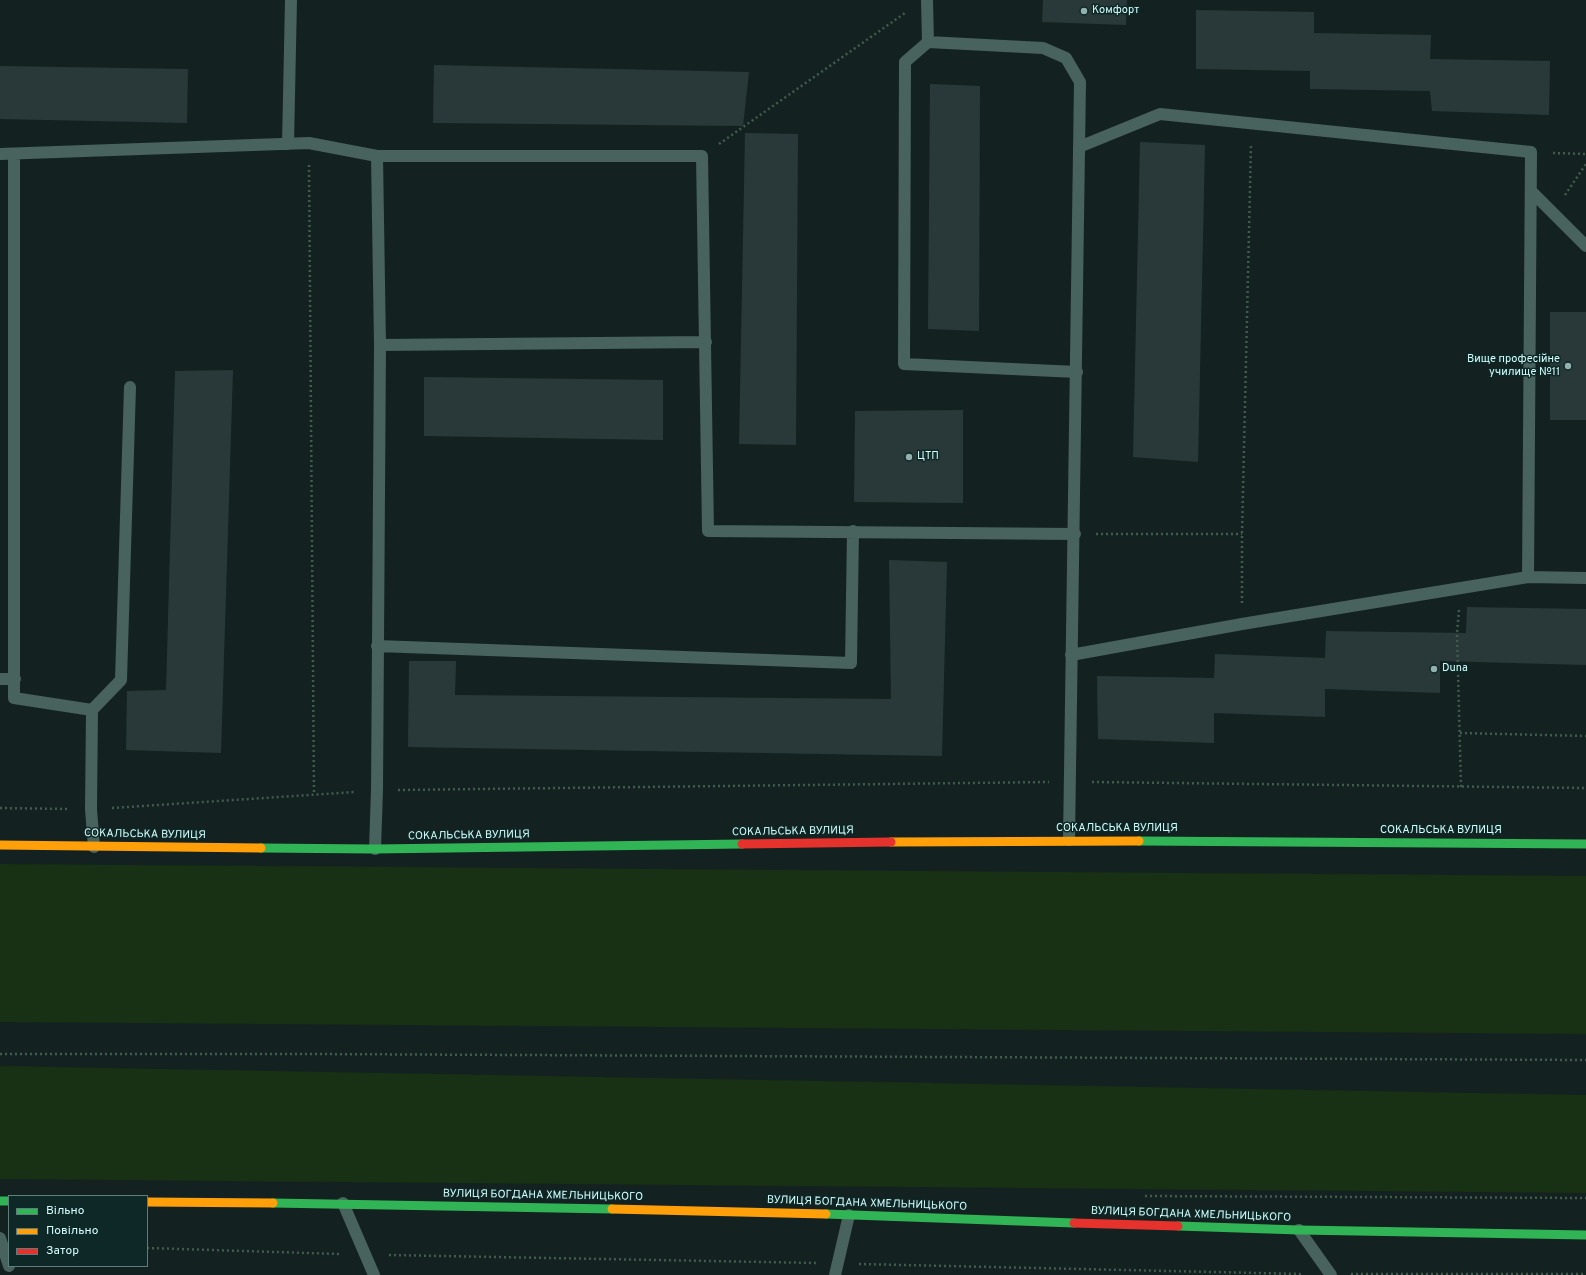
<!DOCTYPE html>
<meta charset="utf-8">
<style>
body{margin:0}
#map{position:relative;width:1586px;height:1275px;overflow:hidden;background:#142121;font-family:Overpass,sans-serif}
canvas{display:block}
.legend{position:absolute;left:8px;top:1195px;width:140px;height:72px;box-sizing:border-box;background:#0e2727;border:1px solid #5e7d7c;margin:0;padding:5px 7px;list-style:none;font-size:12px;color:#d5fffc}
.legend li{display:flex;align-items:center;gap:8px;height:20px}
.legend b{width:20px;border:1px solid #5e7d7c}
</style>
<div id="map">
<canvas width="1586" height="1275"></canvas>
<ul class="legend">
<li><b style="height:5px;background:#30b455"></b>Вільно</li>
<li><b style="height:5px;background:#ff9f0a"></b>Повільно</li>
<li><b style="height:5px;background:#e5322d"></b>Затор</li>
</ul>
</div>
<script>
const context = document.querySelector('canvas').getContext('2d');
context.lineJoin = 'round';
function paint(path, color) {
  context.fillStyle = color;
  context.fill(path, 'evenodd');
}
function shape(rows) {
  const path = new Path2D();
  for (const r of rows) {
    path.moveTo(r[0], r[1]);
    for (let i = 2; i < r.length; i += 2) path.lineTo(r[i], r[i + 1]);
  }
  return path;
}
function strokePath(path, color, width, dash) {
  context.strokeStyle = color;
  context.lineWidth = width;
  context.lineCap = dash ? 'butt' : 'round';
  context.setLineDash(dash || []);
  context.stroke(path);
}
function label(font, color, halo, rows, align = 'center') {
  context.font = font + ' Overpass,sans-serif';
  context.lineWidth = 3;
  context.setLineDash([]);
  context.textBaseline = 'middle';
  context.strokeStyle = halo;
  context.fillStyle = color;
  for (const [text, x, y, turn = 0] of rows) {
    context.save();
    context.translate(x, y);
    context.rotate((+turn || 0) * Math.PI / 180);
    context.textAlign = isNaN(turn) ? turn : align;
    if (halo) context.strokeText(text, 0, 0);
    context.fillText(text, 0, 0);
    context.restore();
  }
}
paint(shape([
 [0,864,1586,876,1586,1034,0,1022],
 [0,1066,1586,1095,1586,1193,0,1179]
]), '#183013');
paint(shape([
 [1043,0,1127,0,1126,25,1042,22],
 [1196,10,1314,12,1314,33,1431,35,1430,59,1550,61,1549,115,1432,111,1430,91,1310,89,1310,71,1196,69],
 [434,65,749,72,743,126,433,123],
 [0,66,188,69,187,123,0,119],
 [930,84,980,86,979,331,928,329],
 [745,133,798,134,796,445,739,444],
 [1140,142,1205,145,1198,462,1133,457],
 [1550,312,1586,312,1586,420,1550,420],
 [233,370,221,753,126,750,127,691,166,690,175,371],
 [424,377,663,380,663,440,424,436],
 [963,410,963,503,854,502,855,411],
 [889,560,947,562,942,756,408,747,409,661,456,661,455,695,891,699],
 [1467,607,1586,609,1586,665,1440,661,1440,693,1325,689,1325,717,1214,713,1214,743,1098,739,1097,676,1214,678,1215,654,1325,658,1326,631,1466,633]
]), '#293939');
strokePath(shape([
 [719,144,905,13],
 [1553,153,1586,154],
 [309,165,314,794],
 [1565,195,1586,164],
 [1096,534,1242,534],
 [1242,603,1242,534,1251,144],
 [1459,610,1457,633,1461,787],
 [1460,733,1586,736],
 [1092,782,1586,788],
 [398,790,1049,782],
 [0,808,69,809],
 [112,808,355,792],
 [0,1054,308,1054,1586,1060],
 [1145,1196,1586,1198],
 [147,1248,340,1254],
 [389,1255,816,1263],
 [859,1264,1302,1274],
 [1351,1274,1586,1274]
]), '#425c4c', 2.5, [2, 3]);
strokePath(shape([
 [927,0,928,42,1043,48,1066,58,1080,82,1069,840],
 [928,42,905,62,904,364,1077,372],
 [288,144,291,0],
 [1079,147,1160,114,1531,152,1528,577,1586,578],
 [0,154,309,143,377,156,702,156,708,531,1075,534],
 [14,154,14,698,92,710,91,809,94,847],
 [1531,191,1586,246],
 [380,345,706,342],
 [377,646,851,663,853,531],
 [1071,655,1242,624,1528,577],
 [0,679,15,679],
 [92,710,121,680,130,387],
 [375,849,377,790,380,345,377,156],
 [343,1203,374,1275],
 [1299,1230,1331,1275],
 [0,1238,9,1266],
 [835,1275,849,1215]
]), '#48625e', 12);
strokePath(shape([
 [1139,841,1586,844],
 [261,848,375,849,742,844],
 [0,1201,9,1201],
 [273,1203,612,1209],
 [826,1214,1074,1223],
 [1178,1226,1299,1230,1586,1235]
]), '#30b455', 9);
strokePath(shape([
 [891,842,1139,841],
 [0,845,261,848],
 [147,1202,273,1203],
 [612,1209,826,1214]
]), '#ff9f0a', 9);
strokePath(shape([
 [742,844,891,842],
 [1074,1223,1178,1226]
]), '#e5322d', 9);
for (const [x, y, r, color] of [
 [1084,11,4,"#91b1af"],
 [1568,366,4,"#91b1af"],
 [909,457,4,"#91b1af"],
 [1434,669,4,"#91b1af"]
]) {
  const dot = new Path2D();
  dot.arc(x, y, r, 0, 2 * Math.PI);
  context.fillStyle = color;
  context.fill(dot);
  strokePath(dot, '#0e2727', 1.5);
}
label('11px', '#d5fffc', '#0e2727', [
 ["Комфорт",1092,11],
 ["Вище професійне",1560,360,"right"],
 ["училище №11",1560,373,"right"],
 ["ЦТП",917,457],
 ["Duna",1442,669]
], 'left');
label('11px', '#d5fffc', '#0e2727', [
 ["СОКАЛЬСЬКА ВУЛИЦЯ",1117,829],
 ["СОКАЛЬСЬКА ВУЛИЦЯ",1441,831],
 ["СОКАЛЬСЬКА ВУЛИЦЯ",793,832,-1],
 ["СОКАЛЬСЬКА ВУЛИЦЯ",145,835,1],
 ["СОКАЛЬСЬКА ВУЛИЦЯ",469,836,-1],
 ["ВУЛИЦЯ БОГДАНА ХМЕЛЬНИЦЬКОГО",543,1196,1],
 ["ВУЛИЦЯ БОГДАНА ХМЕЛЬНИЦЬКОГО",867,1204,2],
 ["ВУЛИЦЯ БОГДАНА ХМЕЛЬНИЦЬКОГО",1191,1215,2]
]);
</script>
